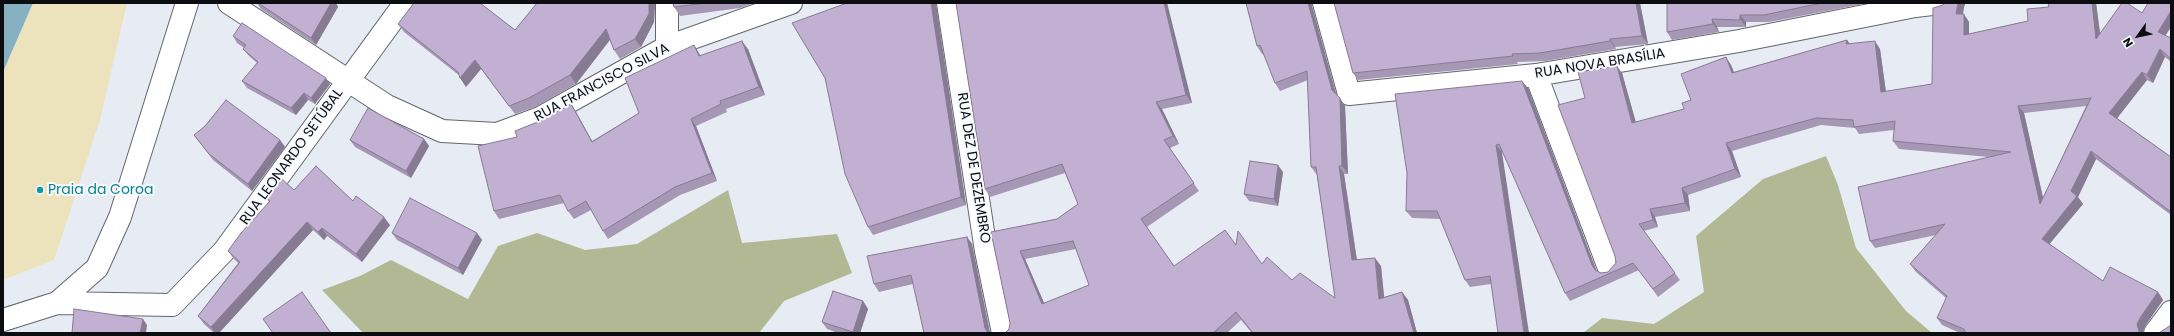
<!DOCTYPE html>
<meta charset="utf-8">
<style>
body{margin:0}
#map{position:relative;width:2174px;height:336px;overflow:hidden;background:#e7ecf4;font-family:Poppins,sans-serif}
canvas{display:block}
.frame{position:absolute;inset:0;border:4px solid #0b0d10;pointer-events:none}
.north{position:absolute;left:2118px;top:16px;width:40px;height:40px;-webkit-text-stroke:3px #f6fafe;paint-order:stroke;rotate:237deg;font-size:11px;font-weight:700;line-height:16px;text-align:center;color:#0b0d10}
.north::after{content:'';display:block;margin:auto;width:14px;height:18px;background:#0b0d10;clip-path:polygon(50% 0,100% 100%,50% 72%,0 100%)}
</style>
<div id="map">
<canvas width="2174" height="336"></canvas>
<div class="frame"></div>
<div class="north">N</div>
</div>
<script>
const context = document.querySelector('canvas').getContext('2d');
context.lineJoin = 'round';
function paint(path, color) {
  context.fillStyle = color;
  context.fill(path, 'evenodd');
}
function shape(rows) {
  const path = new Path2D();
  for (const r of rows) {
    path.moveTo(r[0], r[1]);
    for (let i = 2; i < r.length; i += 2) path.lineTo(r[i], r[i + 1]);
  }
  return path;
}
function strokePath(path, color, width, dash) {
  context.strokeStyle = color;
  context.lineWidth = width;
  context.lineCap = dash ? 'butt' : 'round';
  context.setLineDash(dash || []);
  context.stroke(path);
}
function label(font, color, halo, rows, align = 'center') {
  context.font = font + ' Poppins,sans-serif';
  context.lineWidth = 4;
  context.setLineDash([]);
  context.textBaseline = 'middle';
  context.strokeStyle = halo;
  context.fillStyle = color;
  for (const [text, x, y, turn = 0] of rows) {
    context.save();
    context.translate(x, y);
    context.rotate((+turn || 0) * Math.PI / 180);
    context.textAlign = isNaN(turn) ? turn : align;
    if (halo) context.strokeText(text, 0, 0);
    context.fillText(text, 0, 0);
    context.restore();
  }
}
paint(shape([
 [1826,156,1838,185,1856,248,1906,311,1932,333,1583,333,1602,318,1654,324,1704,292,1696,236,1763,179],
 [728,190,742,243,837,234,852,273,784,301,759,333,363,333,322,290,360,276,391,260,468,299,498,246,537,233,585,250,637,244]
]), '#b3b894');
paint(shape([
 [33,3,127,3,100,120,54,260,3,280,3,72]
]), '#ece3bd');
paint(shape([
 [3,3,33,3,3,72]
]), '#87b1c0');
const street = shape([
 [229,3,387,106,442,131,497,134,540,118,667,47,791,3],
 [948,3,986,251,1003,333],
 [1324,3,1349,94,1536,75,1739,41,1915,6,1941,3],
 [667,47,667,3],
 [1536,75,1609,268],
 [57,303,97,268,120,217,187,3],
 [3,320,57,303,172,305,224,251,405,3],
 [2155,333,2171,312]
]);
strokePath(street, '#62666d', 24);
strokePath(street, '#fff', 22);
paint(shape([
 [257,3,336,3,338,7,316,45,261,9],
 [413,3,480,3,515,30,537,3,655,3,654,22,641,47,620,59,614,50,610,40,576,84,535,107,515,114,481,69,466,87,460,76,404,32,398,24,413,4],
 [673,3,754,3,740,8,680,16,674,7],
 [956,3,1167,3,1192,103,1162,109,1179,144,1170,148,1199,191,1147,227,1174,266,1236,245,1262,264,1292,280,1335,298,1317,175,1311,167,1308,80,1280,91,1275,83,1264,54,1262,54,1257,46,1246,3,1312,3,1312,6,1336,94,1345,106,1348,174,1344,174,1357,260,1381,266,1384,297,1402,292,1408,300,1417,333,1252,333,1241,320,1227,333,1005,333,1009,329,1010,323,991,232,1057,219,1078,204,1065,173,990,197,985,189],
 [1076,249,1089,285,1044,303,1025,259],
 [1640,3,1648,44,1615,47,1616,49,1545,61,1517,62,1518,64,1358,80,1353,73],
 [1667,3,1863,3,1863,4,1769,22,1746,22,1746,27,1717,27,1719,32,1672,40,1667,32],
 [1944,3,1965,3,1963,14,1969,22,1969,34,2028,21,2049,7,2048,3,2096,3,2100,34,2142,13,2171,3,2171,27,2165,36,2171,38,2171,62,2165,57,2153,83,2147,80,2117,118,2171,157,2171,215,2096,159,2078,197,2083,204,2049,244,2103,281,2158,292,2163,300,2145,326,2143,332,2143,333,1960,333,1942,325,1937,318,1946,298,1916,272,1910,264,1936,235,1875,248,1870,241,1989,157,1899,149,1893,141,1894,130,1859,134,1855,128,1821,125,1732,151,1741,177,1688,195,1690,211,1655,217,1658,227,1644,231,1680,280,1658,297,1639,270,1570,301,1565,293,1503,152,1502,152,1491,284,1470,287,1465,280,1440,219,1412,218,1406,211,1528,88,1596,270,1601,273,1608,272,1616,263,1615,256,1585,98,1622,73,1636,122,1684,109,1691,100,1731,65,1734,72,1847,40,1850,44,1880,49,1886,92,1932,84,1943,5],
 [2086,106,2043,198,2024,113],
 [936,5,966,205,873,235,868,227],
 [233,36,330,84,315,104,308,100,296,115,247,88,242,81,257,63,248,55,243,49,244,48,237,43],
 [694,45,700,56,748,49,765,95,726,109,727,112,696,126,717,181,680,195,608,239,603,231,591,210,574,219,568,211,564,203,499,219,494,211,517,137,540,121,571,104,576,112,592,141,639,113],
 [194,135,280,140,285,147,252,191,213,160],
 [424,139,429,146,411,178,355,147,350,140],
 [1283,172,1278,206,1249,201,1244,194],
 [294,190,353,201,390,225,362,262,327,236,324,240,313,230,219,333,214,333,204,324,198,316,238,263,234,259,228,251,269,202,266,198],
 [392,233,477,233,482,240,463,275,397,240],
 [967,237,972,244,990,333,924,333,913,284,879,292,874,284],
 [863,301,868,309,860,333,838,333,827,329,822,322]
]), '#a697b5');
paint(shape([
 [331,3,336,3,338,7,316,45,311,38],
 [649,3,655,3,654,22,641,47,635,39],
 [931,3,936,3,966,205,961,197],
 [1164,3,1167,3,1192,103,1186,95],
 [1308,3,1312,3,1312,6,1337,97,1332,90],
 [1636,3,1640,3,1648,44,1642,36],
 [1958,3,1965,3,1961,21,1956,14],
 [2092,3,2096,3,2102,47,2096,39],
 [2171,11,2171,27,2163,39,2158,32],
 [1964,14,1969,22,1969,43,1964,35],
 [1740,15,1746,22,1746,27,1740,19],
 [1712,19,1717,27,1719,32,1713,24],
 [606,29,612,37,576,84,570,75],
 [1610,39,1615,47,1616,49,1610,41],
 [1847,40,1852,48,1846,44],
 [742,41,748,49,765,95,759,87],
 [1875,41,1880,49,1887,100,1881,92],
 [694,45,699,53,704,64,699,56],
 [2160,49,2165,57,2153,83,2147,75],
 [1726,57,1731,65,1737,80,1732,73],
 [475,60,481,69,466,87,460,78],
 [1617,66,1622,73,1638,131,1632,123],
 [2142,72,2147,80,2115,121,2109,113],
 [326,78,330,84,315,104,311,98],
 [1522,81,1528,88,1597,272,1592,265],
 [304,93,308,100,296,115,291,108],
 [1340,98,1345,106,1348,174,1342,166],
 [1156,102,1162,109,1179,144,1173,136],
 [571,104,576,112,597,150,592,142],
 [2018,106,2024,113,2046,211,2040,204],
 [691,119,696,126,717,181,712,173],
 [424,139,429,146,411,178,406,171],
 [280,140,285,147,252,191,248,184],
 [1726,143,1732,151,1741,177,1735,169],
 [1496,145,1502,152,1529,333,1524,333],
 [2091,151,2096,159,2078,197,2083,204,2047,247,2042,239,2071,191],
 [1278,165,1283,172,1278,206,1274,199],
 [1339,166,1344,174,1358,268,1352,260],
 [1682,188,1688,195,1690,211,1685,203],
 [1650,209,1655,217,1658,227,1653,220],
 [384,217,390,225,362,262,356,254],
 [307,222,313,230,219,333,215,333,211,327],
 [322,228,327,236,324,240,318,232],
 [477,233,482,240,463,275,458,268],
 [967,237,972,244,990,333,988,333,985,328],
 [1020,251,1025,259,1048,312,1042,304],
 [1375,258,1381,266,1385,306,1379,299],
 [1402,292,1408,300,1417,333,1414,333],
 [2158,292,2163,300,2145,326,2143,332,2143,333,2138,333,2137,324,2140,318],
 [863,301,868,309,860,333,853,333,853,332],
 [143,319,147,325,146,333,140,333]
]), '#877b93');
const building = shape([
 [258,3,331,3,311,38,258,3],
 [414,3,480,3,515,30,537,3,649,3,649,14,635,39,614,50,606,29,570,75,529,98,509,106,475,60,460,78,458,72,398,24,414,3],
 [673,3,706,3,674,7,673,3],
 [847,3,931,3,961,197,868,227,845,174,825,78,792,23,847,3],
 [956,3,1164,3,1186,95,1156,102,1173,136,1164,140,1194,183,1141,219,1174,266,1225,230,1236,245,1238,231,1262,264,1267,257,1292,280,1300,273,1335,298,1316,167,1311,167,1307,71,1275,83,1260,45,1257,46,1246,3,1308,3,1332,90,1340,98,1342,166,1339,166,1352,260,1375,258,1379,299,1402,292,1414,333,1253,333,1236,312,1213,333,1005,333,1009,329,1010,323,991,232,1057,219,1078,204,1062,164,985,189,956,3],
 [1073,241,1089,285,1042,304,1020,251,1073,241],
 [1334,3,1636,3,1642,36,1610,39,1610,41,1540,53,1512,54,1513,56,1353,73,1334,3],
 [1667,3,1822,3,1764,15,1740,15,1740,19,1738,20,1712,19,1713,24,1667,32,1667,3],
 [1944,3,1958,3,1956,14,1964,14,1964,35,2028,21,2027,9,2049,7,2048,3,2092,3,2096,39,2122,3,2127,3,2142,13,2148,3,2171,3,2171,11,2158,32,2171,38,2171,59,2160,49,2147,75,2142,72,2109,113,2171,157,2171,212,2091,151,2071,191,2077,196,2042,239,2103,281,2110,267,2158,292,2140,318,2137,324,2139,331,2138,333,1966,333,1964,329,1937,318,1947,296,1910,264,1945,224,1870,241,1858,187,2011,152,1893,141,1895,121,1854,127,1853,120,1816,118,1726,143,1735,169,1682,188,1685,203,1650,209,1653,220,1639,224,1675,273,1653,289,1633,263,1565,293,1499,144,1496,145,1524,333,1498,333,1490,276,1465,280,1437,211,1406,211,1407,173,1395,94,1522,81,1592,265,1595,270,1601,273,1608,272,1616,263,1615,256,1558,105,1585,98,1578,72,1617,66,1632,123,1684,109,1682,103,1691,100,1681,74,1726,57,1732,73,1847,40,1846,44,1875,41,1881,92,1932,84,1933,8,1943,5,1944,3],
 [2091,98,2040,204,2018,106,2091,98],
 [242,23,326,78,311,98,304,93,291,108,242,81,258,62,243,49,246,45,233,36,242,23],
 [742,41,759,87,720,101,721,104,691,119,712,173,675,187,603,231,586,201,568,211,560,195,494,211,478,146,517,137,515,131,540,121,571,104,592,142,639,113,625,78,694,45,699,56,742,41],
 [226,100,280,140,248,184,209,154,194,135,205,126,226,100],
 [368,108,424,139,406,171,350,140,368,108],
 [1250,161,1278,165,1274,199,1244,194,1250,161],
 [316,166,353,201,356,196,384,217,356,254,322,228,318,232,307,222,211,327,198,316,240,262,228,251,241,233,270,201,266,198,281,178,294,190,316,166],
 [410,198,477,233,458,268,392,233,410,198],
 [967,237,985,328,988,333,924,333,911,275,874,284,867,256,967,237],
 [833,291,863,301,853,332,822,322,833,291],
 [302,292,331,333,273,333,263,319,302,292],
 [74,309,143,319,140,333,72,333,74,309],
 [2171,325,2171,333,2159,333,2171,325]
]);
paint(building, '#c1b0d2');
strokePath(building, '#877b93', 1);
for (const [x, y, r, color] of [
 [40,190,4,"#0f9aa8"]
]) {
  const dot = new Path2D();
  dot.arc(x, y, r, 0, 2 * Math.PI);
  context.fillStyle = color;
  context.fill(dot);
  strokePath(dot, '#f6fafe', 1.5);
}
label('14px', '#0b0d10', '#f6fafe', [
 ["RUA NOVA BRASÍLIA",1600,64,-9],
 ["RUA FRANCISCO SILVA",602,83,-28],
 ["RUA LEONARDO SETÚBAL",292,157,-54],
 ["RUA DEZ DE DEZEMBRO",973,168,81]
]);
label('14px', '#0d838f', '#f6fafe', [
 ["Praia da Coroa",48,190]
], 'left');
</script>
